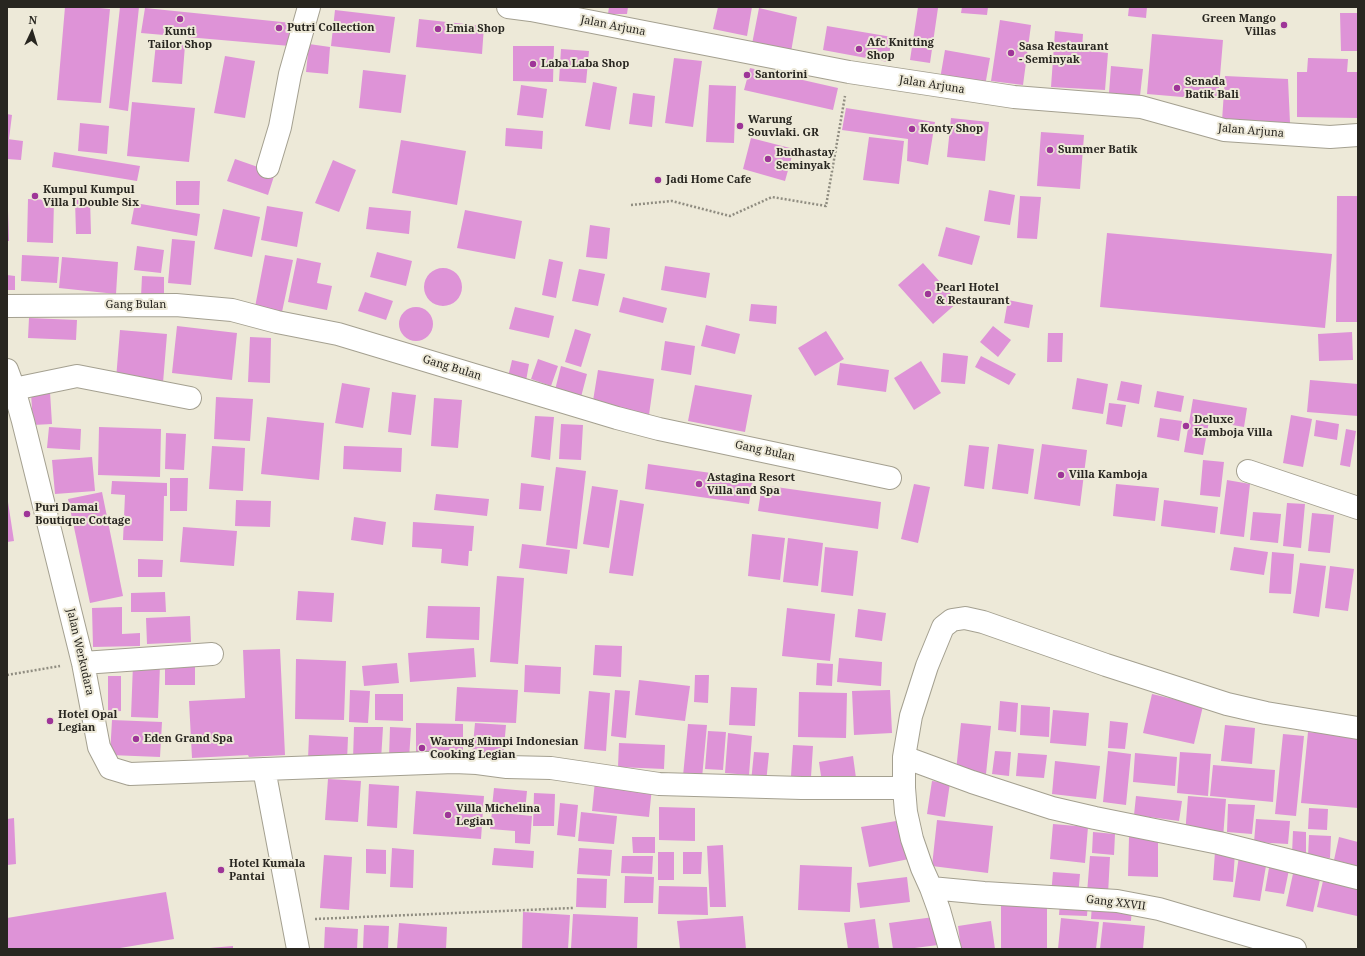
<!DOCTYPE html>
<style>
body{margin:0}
#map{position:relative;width:1365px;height:956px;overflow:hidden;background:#ede9d8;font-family:"Noto Serif",serif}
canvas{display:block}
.frame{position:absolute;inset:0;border:8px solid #282620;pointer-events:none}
.north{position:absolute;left:12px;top:12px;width:40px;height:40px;-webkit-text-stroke:3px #ede9d8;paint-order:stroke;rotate:4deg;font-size:11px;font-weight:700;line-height:16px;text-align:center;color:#282620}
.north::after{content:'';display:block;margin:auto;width:14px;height:18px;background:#282620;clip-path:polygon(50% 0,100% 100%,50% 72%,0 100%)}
</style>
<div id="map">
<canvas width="1365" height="956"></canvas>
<div class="frame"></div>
<div class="north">N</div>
</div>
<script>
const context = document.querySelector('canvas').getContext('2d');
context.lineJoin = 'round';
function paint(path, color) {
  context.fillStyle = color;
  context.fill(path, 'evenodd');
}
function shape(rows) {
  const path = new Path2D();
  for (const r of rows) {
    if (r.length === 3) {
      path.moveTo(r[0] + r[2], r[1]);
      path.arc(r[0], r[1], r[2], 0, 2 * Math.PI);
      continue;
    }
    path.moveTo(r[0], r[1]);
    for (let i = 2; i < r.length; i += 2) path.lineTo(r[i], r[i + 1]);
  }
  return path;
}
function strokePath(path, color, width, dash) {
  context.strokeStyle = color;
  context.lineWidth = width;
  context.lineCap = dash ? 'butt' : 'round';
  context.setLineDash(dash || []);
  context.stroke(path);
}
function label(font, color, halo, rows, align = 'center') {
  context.font = font + ' "Noto Serif",serif';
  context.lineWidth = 4;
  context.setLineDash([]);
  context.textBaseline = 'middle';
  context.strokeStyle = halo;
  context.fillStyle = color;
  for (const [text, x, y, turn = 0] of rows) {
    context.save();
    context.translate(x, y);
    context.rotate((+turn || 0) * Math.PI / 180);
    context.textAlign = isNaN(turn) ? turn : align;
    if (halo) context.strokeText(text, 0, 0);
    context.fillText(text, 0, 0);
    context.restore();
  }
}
paint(shape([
 [65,7,89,7,110,9,101,103,57,100],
 [120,7,139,7,128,111,109,108],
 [609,7,628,7,627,14,608,14],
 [718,7,752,7,747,36,713,29],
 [918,7,938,8,930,63,910,60],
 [962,7,988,7,987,15,961,13],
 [1129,7,1147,7,1146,18,1128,16],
 [145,8,292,23,290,46,141,33],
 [759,8,797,17,791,52,752,44],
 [335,10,395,17,390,53,331,46],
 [1340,13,1358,13,1358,51,1341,51],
 [419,19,484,26,482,54,416,47],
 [1000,20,1031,25,1023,85,991,81],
 [827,26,892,37,888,62,823,50],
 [1055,31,1083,34,1082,50,1108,53,1105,90,1051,87],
 [1152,34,1223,40,1218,100,1147,94],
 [156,43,185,45,182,84,152,82],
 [309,44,330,47,328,74,306,72],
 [513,46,554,46,553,82,513,81],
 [561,49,589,51,586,83,559,81],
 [945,50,990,58,985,86,940,79],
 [225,56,255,61,245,118,214,113],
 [674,58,702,61,693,127,665,123],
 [1308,58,1348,59,1347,72,1358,72,1358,118,1297,117,1297,72,1307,72],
 [1111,66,1143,69,1140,96,1109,93],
 [750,68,838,88,833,110,744,90],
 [363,70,406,75,401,113,359,108],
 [1225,76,1288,79,1290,123,1222,121],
 [593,82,617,87,610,130,585,126],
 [521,85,547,89,543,118,517,115],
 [709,85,736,86,734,143,706,142],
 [633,93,655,96,652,127,629,124],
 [132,102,195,108,189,162,127,156],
 [846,108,935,122,928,165,907,161,908,139,842,130],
 [7,114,12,115,9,139,7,139],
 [951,118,989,122,985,161,947,157],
 [80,123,109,126,107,154,78,151],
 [506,128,543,131,542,149,505,146],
 [1041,132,1084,135,1080,189,1037,186],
 [869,137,904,141,899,184,863,180],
 [751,138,794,149,785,181,743,169],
 [7,139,23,141,21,160,7,159],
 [401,140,466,151,457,205,392,193],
 [54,152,140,166,137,181,52,167],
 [235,159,275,173,268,195,227,181],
 [333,160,356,170,339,212,315,203],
 [176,181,200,181,199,205,176,205],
 [989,190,1015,195,1010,225,984,221],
 [1020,196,1041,197,1037,239,1017,238],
 [1337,196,1358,196,1358,322,1336,322],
 [28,199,54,200,53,243,27,242],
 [90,199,91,234,76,234,75,200],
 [135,203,200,214,197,236,131,224],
 [267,206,303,212,297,247,261,240],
 [369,207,411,211,409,234,366,229],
 [223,209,260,217,252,257,214,249],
 [465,210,522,221,515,259,457,248],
 [7,211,8,211,9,241,7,241],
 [590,225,610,228,607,259,586,257],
 [946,227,980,236,972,265,938,256],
 [1107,233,1332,254,1325,328,1100,307],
 [172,239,195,241,191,285,168,283],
 [137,246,164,250,161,273,134,270],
 [377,252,412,261,406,286,370,277],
 [22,255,59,257,57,283,21,281],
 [265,255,293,260,282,312,255,307],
 [62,257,118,262,116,294,59,288],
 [297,258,321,263,317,283,332,286,327,310,288,302],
 [549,259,563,262,556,298,542,295],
 [923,263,958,302,933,324,898,285],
 [665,266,710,273,706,298,661,290],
 [443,287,19],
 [579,269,605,274,598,306,572,301],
 [7,275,15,276,15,290,7,290],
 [142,276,164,277,164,298,141,297],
 [365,292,393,301,386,320,358,311],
 [623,297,667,308,663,323,619,312],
 [1008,300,1033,305,1029,328,1004,323],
 [751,304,777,306,776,324,749,321],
 [416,324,17],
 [515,307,554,316,549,338,509,329],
 [29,318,77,320,76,340,28,338],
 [706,325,740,334,735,354,701,346],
 [177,326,237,333,232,380,172,373],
 [993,326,1011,340,998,357,980,342],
 [575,329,591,334,581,367,565,362],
 [120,330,167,334,163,383,116,379],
 [826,331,844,359,815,376,798,348],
 [1352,332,1353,360,1319,361,1318,334],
 [1048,333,1063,333,1062,362,1047,362],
 [250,337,271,338,270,383,248,382],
 [665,341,695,346,691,375,661,370],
 [943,353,968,356,965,384,941,382],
 [981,356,1016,374,1009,385,975,367],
 [538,359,558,366,551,386,531,379],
 [512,360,529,364,526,381,508,377],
 [921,361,941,393,914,410,894,378],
 [840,363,889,370,886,392,837,385],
 [561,366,587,374,581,397,555,390],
 [598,370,654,379,649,415,592,407],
 [1077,378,1108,384,1103,414,1072,409],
 [1310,380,1358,384,1358,416,1307,412],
 [1121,381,1142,385,1139,404,1117,400],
 [342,383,370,388,363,428,335,423],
 [695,385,752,395,745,432,688,421],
 [1157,391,1184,396,1181,412,1154,407],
 [50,392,52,424,33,425,31,393],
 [392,392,416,395,411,435,388,432],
 [216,397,253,399,250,441,214,439],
 [434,398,462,400,458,448,431,446],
 [1193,399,1247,408,1244,427,1209,421,1203,455,1184,452],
 [1109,403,1126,405,1122,427,1106,424],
 [1291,415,1312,419,1303,467,1283,463],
 [535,416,554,417,550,460,531,457],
 [267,417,324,423,319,480,261,474],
 [1160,418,1182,421,1179,441,1157,437],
 [1316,420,1339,424,1337,440,1314,436],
 [561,424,583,425,581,460,559,459],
 [49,427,81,429,80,450,47,448],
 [99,427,161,429,160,477,98,475],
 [1346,429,1356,431,1350,467,1340,465],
 [166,433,186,434,184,470,165,469],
 [998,444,1034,449,1028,494,992,489],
 [1042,444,1087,450,1080,506,1034,499],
 [969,445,989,447,984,489,964,486],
 [212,446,245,448,243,491,209,489],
 [344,446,402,448,401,472,343,469],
 [92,457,95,491,55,494,52,460],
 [1203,460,1224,462,1220,497,1200,495],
 [648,464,753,479,749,504,645,489],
 [556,467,586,471,577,549,546,545],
 [170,478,188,478,187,511,170,511],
 [1227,480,1250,484,1244,537,1220,534],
 [112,481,167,483,167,496,164,496,163,541,123,540,125,495,111,494],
 [521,483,544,486,541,511,519,509],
 [914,484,930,487,918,543,901,539],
 [1116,484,1159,488,1155,521,1113,516],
 [762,485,881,502,878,529,758,511],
 [592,486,618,490,609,548,583,544],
 [102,492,123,596,90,603,68,499],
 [436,494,489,499,487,516,434,510],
 [236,500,271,501,270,527,235,526],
 [620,500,644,504,633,576,609,573],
 [1164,500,1218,507,1215,533,1161,526],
 [8,502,14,541,7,542,7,503],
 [1287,503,1305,504,1301,548,1283,546],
 [1253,512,1281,514,1278,543,1250,540],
 [1312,513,1334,515,1330,553,1308,551],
 [354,517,386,522,383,545,351,540],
 [413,522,474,526,472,551,469,551,468,566,441,563,442,549,412,547],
 [183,527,237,531,234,566,180,562],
 [752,534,785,538,780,580,748,576],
 [788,538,823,543,818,586,783,582],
 [522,544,570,550,567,574,519,568],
 [825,547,858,551,853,596,821,592],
 [1234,547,1268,552,1264,575,1230,570],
 [1272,552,1294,554,1291,594,1269,593],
 [138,559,163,560,162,577,138,577],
 [1300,563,1326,566,1319,617,1293,613],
 [1330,566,1354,569,1348,611,1325,608],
 [497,576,524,578,518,664,490,662],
 [298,591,334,593,332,622,296,620],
 [165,592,166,612,131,612,131,593],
 [428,606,480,607,479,640,426,638],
 [122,607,122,634,140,633,140,646,93,647,92,608],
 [787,608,835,614,830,661,782,656],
 [858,609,886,613,882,641,855,637],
 [190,616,191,642,147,644,146,618],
 [595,645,622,646,621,677,593,675],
 [474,648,476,677,410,682,408,653],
 [280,649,285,755,249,757,248,755,192,758,189,701,245,698,243,650],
 [839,658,882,662,881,686,837,682],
 [296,659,346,661,344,720,295,719],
 [397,663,399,683,364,686,362,666],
 [817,663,833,664,832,686,816,685],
 [133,664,160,665,158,718,131,717],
 [165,664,195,664,195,685,165,685],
 [525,665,561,667,560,694,524,692],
 [695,675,709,675,708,703,694,702],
 [108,676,121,676,121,711,108,712],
 [639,680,690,686,685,721,635,715],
 [457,687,518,690,516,723,455,721],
 [731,687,757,688,755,726,729,725],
 [350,690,370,691,368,723,349,722],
 [615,690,630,691,626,738,611,736],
 [890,690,892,733,854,735,852,691],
 [589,691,610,693,606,751,584,749],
 [799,692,847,693,846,738,798,737],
 [375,694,403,694,403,721,375,720],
 [1152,694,1203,706,1194,744,1143,733],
 [1000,701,1018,703,1016,732,998,730],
 [1021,705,1050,707,1049,737,1020,735],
 [1053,710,1089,713,1086,746,1050,743],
 [112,720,162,722,160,757,110,755],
 [1110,721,1128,723,1125,749,1108,748],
 [416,723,463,724,463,758,416,758],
 [475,723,506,725,503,758,472,755],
 [961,723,991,726,986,774,956,771],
 [688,724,707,725,702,778,683,776],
 [1225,725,1255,728,1252,764,1221,761],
 [354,727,383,727,381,760,353,760],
 [390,727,411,728,409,759,389,758],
 [708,731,726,732,723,770,705,769],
 [1308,732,1358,737,1358,808,1301,803],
 [728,733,752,736,749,775,725,773],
 [1283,734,1304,736,1296,816,1275,814],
 [309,735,348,737,347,761,308,759],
 [619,743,665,745,664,769,618,767],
 [793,745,813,746,811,777,791,776],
 [995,751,1011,752,1009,776,992,774],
 [1108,751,1131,754,1126,805,1103,802],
 [754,752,769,753,766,783,751,782],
 [1180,752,1211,754,1208,796,1177,793],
 [1018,753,1047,755,1044,778,1016,776],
 [1135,753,1177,757,1175,786,1133,782],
 [853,756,856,778,822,783,819,762],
 [1055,761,1100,766,1096,799,1052,794],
 [1213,765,1275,770,1273,802,1210,796],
 [328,779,361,781,358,822,325,820],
 [595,781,652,787,649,817,592,811],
 [932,781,950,783,945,817,927,814],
 [369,784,399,786,397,828,367,826],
 [494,788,527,791,525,811,492,807],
 [416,791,484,796,481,839,413,834],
 [534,793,555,794,554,826,533,826],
 [1136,796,1182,801,1179,821,1134,815],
 [1188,796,1226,799,1223,838,1185,835],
 [560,803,578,805,575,837,557,835],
 [1228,804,1255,805,1252,834,1227,832],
 [659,807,695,808,695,841,659,840],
 [1309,808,1328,809,1327,830,1308,829],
 [492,812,532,816,530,844,515,843,515,831,490,829],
 [581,812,617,816,614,844,578,841],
 [14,818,16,864,7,865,7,819],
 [1256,819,1290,821,1288,844,1254,842],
 [902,820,909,859,869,867,861,827],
 [937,820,993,826,988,873,932,866],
 [1053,824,1088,827,1085,863,1050,859],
 [1293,831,1306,832,1306,854,1292,854],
 [1093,832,1115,834,1114,855,1092,853],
 [1309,835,1331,836,1330,858,1308,857],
 [632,837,655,837,655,853,633,853],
 [1129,837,1158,837,1158,877,1128,876],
 [1339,837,1358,842,1358,866,1334,860],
 [723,845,726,907,710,907,707,846],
 [392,848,414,850,413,888,390,887],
 [494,848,534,851,533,868,492,865],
 [579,848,612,850,610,876,577,874],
 [366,849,386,850,386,874,366,873],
 [658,852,674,852,674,880,658,880],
 [683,852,702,852,701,874,683,874],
 [1215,852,1235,853,1233,882,1213,880],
 [324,855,352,857,349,910,320,908],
 [622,856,653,856,652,874,621,873],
 [1090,856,1110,857,1108,894,1087,893],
 [1239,856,1267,860,1260,901,1233,897],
 [1270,862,1290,865,1284,894,1265,891],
 [800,865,852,867,850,912,798,910],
 [1294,869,1321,875,1313,912,1286,906],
 [1053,872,1080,874,1078,897,1051,895],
 [625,876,654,877,653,903,624,903],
 [907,877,910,902,860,908,857,883],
 [577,878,607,879,606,908,576,907],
 [1323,881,1358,888,1357,916,1317,907],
 [659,886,707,887,708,915,658,914],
 [166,892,174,939,114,949,7,949,7,918],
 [1001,901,1047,901,1047,949,1001,949],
 [1060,901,1088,902,1087,916,1059,915],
 [1092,904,1132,907,1131,921,1091,919],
 [523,912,570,915,568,949,522,949],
 [573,914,638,917,637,949,571,948],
 [743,916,746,949,680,949,677,921],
 [934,917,938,945,907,949,893,949,889,923],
 [1061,918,1099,922,1096,949,1058,949],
 [875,919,879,948,848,949,844,923],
 [991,921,995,949,961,949,958,926],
 [1103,922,1145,926,1143,949,1100,949],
 [399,923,447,927,446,949,397,949],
 [364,925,389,926,388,949,363,949],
 [325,927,358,929,357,949,324,949],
 [233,946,233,949,210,949,210,948]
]), '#de93d7');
const minor = shape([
 [508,7,531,10,849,72,1014,97,1141,107,1224,130,1330,137,1358,135],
 [268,167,280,127,290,74,309,7],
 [7,306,176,305,232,310,277,322,338,334,617,418,659,429,890,478],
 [7,370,14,389,23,421,83,663,99,747,110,768,130,774,454,762,477,763,507,767,551,768,659,784,802,788,904,788],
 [14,389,77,376,190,398],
 [1248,471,1358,508],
 [83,663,212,654],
 [904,757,972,782,1052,808,1095,818,1219,843,1358,878],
 [264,769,298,949],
 [931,888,984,893,1117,901,1159,909,1295,949],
 [950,949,939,910,931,888,922,868,912,839,906,812,904,788,904,757,911,716,927,666,943,627,952,620,965,618,983,622,1106,665,1227,704,1266,713,1358,728]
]);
strokePath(minor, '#a4a090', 24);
strokePath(shape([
 [631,205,672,201,730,216,772,197,826,206,845,96],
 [7,675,60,666],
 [315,919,573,908]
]), '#908d81', 2.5, [2, 2]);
strokePath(minor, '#fff', 22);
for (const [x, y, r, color] of [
 [180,19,4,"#9e3598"],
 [1284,25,4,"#9e3598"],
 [279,28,4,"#9e3598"],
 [438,29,4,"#9e3598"],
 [859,49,4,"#9e3598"],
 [1011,53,4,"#9e3598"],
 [533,64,4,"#9e3598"],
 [747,75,4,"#9e3598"],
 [1177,88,4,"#9e3598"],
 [740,126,4,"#9e3598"],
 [912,129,4,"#9e3598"],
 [1050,150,4,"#9e3598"],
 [768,159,4,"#9e3598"],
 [658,180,4,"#9e3598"],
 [35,196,4,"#9e3598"],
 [928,294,4,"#9e3598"],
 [1186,426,4,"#9e3598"],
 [1061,475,4,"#9e3598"],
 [699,484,4,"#9e3598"],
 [27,514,4,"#9e3598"],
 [50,721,4,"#9e3598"],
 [136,739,4,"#9e3598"],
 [422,748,4,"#9e3598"],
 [448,815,4,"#9e3598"],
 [221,870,4,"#9e3598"]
]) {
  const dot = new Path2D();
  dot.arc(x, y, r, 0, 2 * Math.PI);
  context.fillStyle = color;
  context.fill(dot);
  strokePath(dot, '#ede9d8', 1.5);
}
label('bold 11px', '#282620', '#ede9d8', [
 ["Green Mango",1276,19,"right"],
 ["Villas",1276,32,"right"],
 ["Putri Collection",287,28],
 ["Emia Shop",446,29],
 ["Kunti",180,32,"center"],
 ["Tailor Shop",180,45,"center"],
 ["Afc Knitting",867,43],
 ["Shop",867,56],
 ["Sasa Restaurant",1019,47],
 ["- Seminyak",1019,60],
 ["Laba Laba Shop",541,64],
 ["Santorini",755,75],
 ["Senada",1185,82],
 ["Batik Bali",1185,95],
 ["Warung",748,120],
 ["Souvlaki. GR",748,133],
 ["Konty Shop",920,129],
 ["Summer Batik",1058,150],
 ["Budhastay",776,153],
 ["Seminyak",776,166],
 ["Jadi Home Cafe",666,180],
 ["Kumpul Kumpul",43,190],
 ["Villa I Double Six",43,203],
 ["Pearl Hotel",936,288],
 ["& Restaurant",936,301],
 ["Deluxe",1194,420],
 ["Kamboja Villa",1194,433],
 ["Villa Kamboja",1069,475],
 ["Astagina Resort",707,478],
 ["Villa and Spa",707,491],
 ["Puri Damai",35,508],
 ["Boutique Cottage",35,521],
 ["Hotel Opal",58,715],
 ["Legian",58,728],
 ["Eden Grand Spa",144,739],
 ["Warung Mimpi Indonesian",430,742],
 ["Cooking Legian",430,755],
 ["Villa Michelina",456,809],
 ["Legian",456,822],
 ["Hotel Kumala",229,864],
 ["Pantai",229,877]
], 'left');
label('11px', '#282620', '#ede9d8', [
 ["Jalan Arjuna",613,26,11],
 ["Jalan Arjuna",932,85,9],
 ["Jalan Arjuna",1251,131,5],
 ["Gang Bulan",136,305],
 ["Gang Bulan",452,368,17],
 ["Gang Bulan",765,451,12],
 ["Jalan Werkudara",80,652,77],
 ["Gang XXVII",1116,903,7]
]);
</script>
